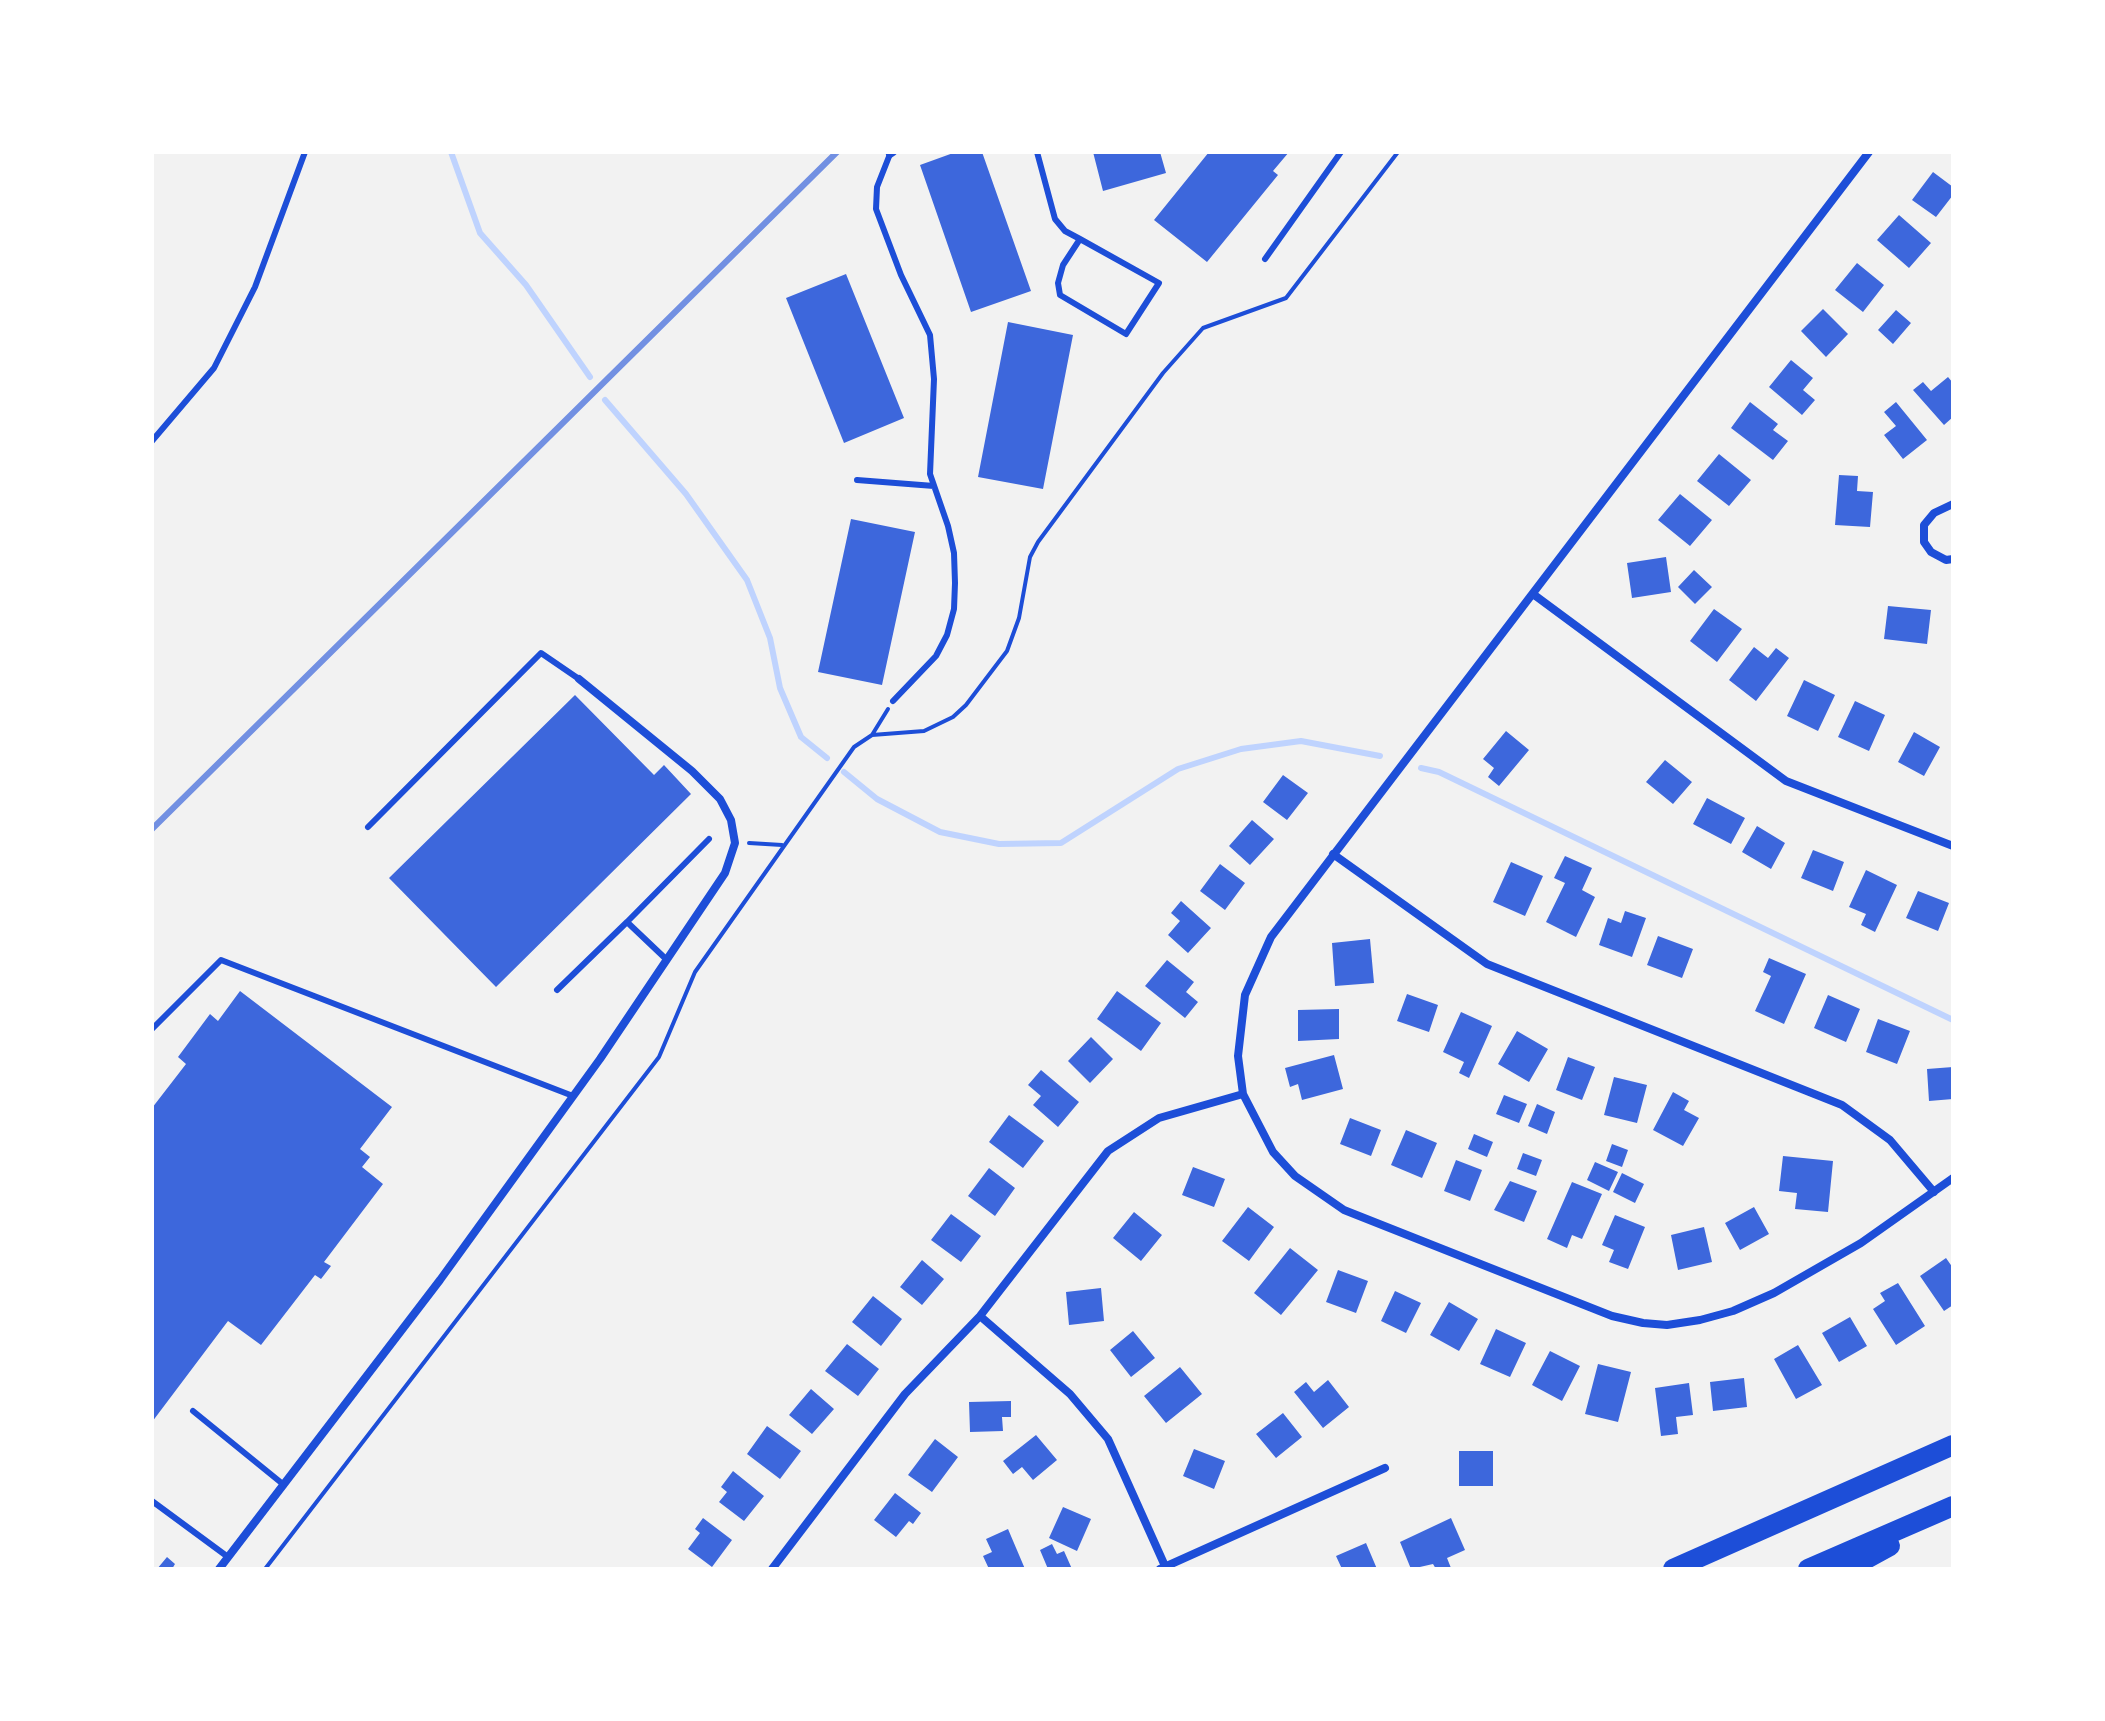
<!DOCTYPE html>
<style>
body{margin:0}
#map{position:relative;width:2105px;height:1721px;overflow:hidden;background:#f2f2f2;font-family:Ubuntu,sans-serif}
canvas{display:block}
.frame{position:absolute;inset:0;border:154px solid #fff;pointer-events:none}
</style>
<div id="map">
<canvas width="2105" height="1721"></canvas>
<div class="frame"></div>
</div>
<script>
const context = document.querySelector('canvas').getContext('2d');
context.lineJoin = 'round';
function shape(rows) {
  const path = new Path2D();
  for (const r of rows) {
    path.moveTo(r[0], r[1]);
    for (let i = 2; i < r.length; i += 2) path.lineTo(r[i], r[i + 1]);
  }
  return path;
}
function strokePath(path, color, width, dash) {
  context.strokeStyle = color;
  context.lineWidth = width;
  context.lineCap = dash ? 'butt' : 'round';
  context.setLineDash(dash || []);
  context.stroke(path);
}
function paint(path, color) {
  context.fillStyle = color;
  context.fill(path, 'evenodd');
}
strokePath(shape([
 [451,152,480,233,526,285,590,377],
 [605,400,686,494,747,580,770,638,780,688,801,737,827,758],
 [1421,768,1439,772,1953,1020],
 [844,772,877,799,940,832,999,844,1061,843,1178,769,1241,749,1301,741,1380,756]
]), '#bfd3fe', 6);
paint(shape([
 [956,152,982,152,1031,291,971,312,920,165],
 [1093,152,1160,152,1166,173,1103,191],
 [1209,152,1289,152,1273,171,1278,175,1207,262,1154,220],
 [1933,172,1953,187,1953,195,1936,217,1912,200],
 [1899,215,1931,243,1909,268,1877,240],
 [1857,263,1884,285,1863,312,1835,290],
 [846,274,904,418,844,443,786,298],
 [1823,309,1848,334,1826,357,1801,331],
 [1896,310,1911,323,1893,344,1878,330],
 [1008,322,1073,335,1043,489,978,477],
 [1791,360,1813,378,1803,390,1815,400,1802,415,1769,387],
 [1948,377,1953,383,1953,417,1944,425,1913,390,1923,382,1931,391],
 [1750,402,1778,424,1773,430,1788,441,1773,460,1731,428],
 [1896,402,1927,440,1903,459,1884,435,1896,426,1884,412],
 [1719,454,1751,480,1729,506,1697,481],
 [1839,475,1858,476,1857,491,1873,492,1870,527,1835,525],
 [1680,494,1712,520,1690,546,1658,520],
 [851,519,915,532,882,685,818,672],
 [1666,557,1671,592,1632,598,1627,563],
 [1694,570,1712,587,1695,604,1678,587],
 [1888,606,1931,610,1927,644,1884,639],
 [1714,609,1742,629,1717,662,1690,641],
 [1754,647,1768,658,1776,648,1789,658,1756,701,1729,680],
 [1804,680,1835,695,1818,731,1787,716],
 [575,695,654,775,664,765,691,794,496,987,389,878],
 [1855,701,1885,715,1869,751,1838,737],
 [1506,731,1529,750,1499,786,1488,777,1494,768,1483,759],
 [1914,732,1940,747,1924,776,1898,762],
 [1665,760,1692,782,1673,804,1646,782],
 [1283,775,1308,793,1287,820,1263,802],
 [1707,798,1745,818,1731,844,1693,824],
 [1252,820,1274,839,1250,865,1229,846],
 [1757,826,1785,843,1771,869,1742,852],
 [1813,850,1844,862,1833,891,1801,878],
 [1565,856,1592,868,1582,890,1595,897,1576,937,1546,922,1565,883,1554,878],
 [1511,862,1543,876,1525,916,1493,902],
 [1220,864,1245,883,1225,910,1200,891],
 [1866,870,1897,885,1875,932,1861,925,1866,914,1849,907],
 [1918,891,1949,903,1938,931,1906,918],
 [1181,901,1211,928,1188,953,1168,935,1180,921,1171,913],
 [1625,911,1646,918,1632,957,1599,945,1608,918,1621,923],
 [1658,936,1693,949,1682,978,1647,965],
 [1370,939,1374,983,1335,986,1332,943],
 [1769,958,1806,974,1784,1024,1755,1011,1771,976,1763,972],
 [1167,960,1194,982,1186,992,1198,1002,1185,1018,1145,986],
 [240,991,392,1107,360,1149,370,1157,362,1167,383,1184,324,1262,331,1266,321,1279,315,1275,261,1345,228,1321,152,1422,152,1108,186,1064,178,1057,210,1014,218,1021],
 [1117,991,1161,1023,1141,1051,1097,1019],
 [1407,994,1438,1005,1429,1032,1397,1021],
 [1828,995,1860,1009,1846,1042,1814,1028],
 [1339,1009,1339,1039,1298,1041,1298,1010],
 [1461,1012,1492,1026,1469,1078,1459,1073,1464,1062,1443,1052],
 [1878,1019,1910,1031,1897,1064,1866,1052],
 [1517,1031,1548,1049,1529,1082,1498,1064],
 [1091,1037,1113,1059,1090,1083,1068,1061],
 [1334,1055,1343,1089,1302,1100,1298,1084,1290,1087,1285,1068],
 [1568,1057,1595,1067,1582,1100,1556,1090],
 [1953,1067,1953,1099,1929,1101,1927,1069],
 [1041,1070,1079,1102,1058,1127,1033,1105,1041,1096,1028,1085],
 [1614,1077,1647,1085,1637,1123,1604,1115],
 [1673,1092,1689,1101,1684,1110,1699,1118,1683,1146,1653,1130],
 [1504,1095,1527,1104,1519,1123,1496,1114],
 [1537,1104,1555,1112,1547,1134,1528,1126],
 [1009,1115,1044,1141,1023,1168,989,1142],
 [1350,1118,1381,1130,1371,1156,1340,1144],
 [1406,1130,1437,1143,1422,1178,1391,1165],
 [1474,1134,1493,1142,1487,1157,1468,1149],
 [1612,1144,1628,1150,1622,1167,1606,1161],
 [1523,1153,1542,1160,1536,1176,1517,1169],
 [1783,1156,1833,1161,1828,1212,1795,1209,1797,1193,1779,1191],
 [1456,1160,1482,1170,1470,1201,1444,1191],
 [1595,1162,1618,1172,1609,1191,1587,1180],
 [1193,1167,1225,1179,1214,1207,1182,1195],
 [989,1168,1015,1188,995,1216,968,1196],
 [1622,1173,1644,1184,1635,1203,1613,1192],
 [1510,1181,1537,1191,1524,1222,1494,1210],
 [1572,1182,1602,1194,1582,1239,1572,1235,1567,1248,1547,1239],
 [1248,1207,1274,1227,1249,1261,1222,1241],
 [1754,1207,1769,1234,1740,1250,1725,1223],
 [1134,1212,1162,1235,1141,1261,1113,1238],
 [951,1214,981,1236,961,1262,931,1240],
 [1615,1215,1645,1227,1628,1269,1609,1262,1614,1250,1602,1245],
 [1704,1227,1712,1262,1678,1270,1671,1235],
 [1290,1248,1318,1270,1281,1315,1254,1293],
 [1946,1258,1953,1268,1953,1305,1944,1311,1920,1276],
 [922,1260,944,1279,922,1305,900,1287],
 [1338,1270,1368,1281,1356,1313,1326,1302],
 [1898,1283,1925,1326,1896,1345,1873,1309,1885,1301,1880,1293],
 [1101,1288,1104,1321,1069,1325,1066,1292],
 [1395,1291,1421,1303,1406,1333,1381,1321],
 [873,1296,902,1319,881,1346,852,1322],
 [1449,1302,1478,1319,1459,1351,1430,1335],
 [1850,1317,1867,1346,1839,1362,1822,1333],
 [1496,1329,1526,1343,1510,1377,1480,1364],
 [1133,1331,1155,1358,1131,1377,1110,1350],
 [847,1344,879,1369,858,1396,825,1371],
 [1798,1345,1822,1385,1796,1399,1774,1359],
 [1550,1351,1580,1366,1562,1401,1532,1385],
 [1598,1364,1631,1372,1618,1422,1585,1414],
 [1180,1367,1202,1394,1166,1423,1144,1396],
 [1744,1378,1747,1407,1713,1411,1710,1382],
 [1328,1380,1349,1407,1323,1428,1294,1392,1306,1382,1314,1392],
 [1689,1383,1693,1415,1676,1417,1678,1434,1661,1436,1655,1388],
 [811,1389,834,1409,812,1434,789,1415],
 [1011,1401,1011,1417,1002,1417,1003,1431,970,1432,969,1402],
 [1283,1413,1302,1437,1276,1458,1256,1434],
 [767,1426,801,1451,780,1479,747,1454],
 [1036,1435,1057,1460,1033,1480,1022,1467,1013,1474,1003,1461],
 [935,1439,958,1457,932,1492,908,1475],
 [1194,1449,1225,1461,1214,1489,1183,1476],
 [1459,1451,1493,1451,1493,1486,1459,1486],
 [733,1471,764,1496,744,1521,719,1502,727,1492,721,1487],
 [895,1493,921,1513,913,1524,909,1521,896,1537,874,1520],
 [1063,1507,1091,1519,1077,1551,1049,1538],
 [703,1518,732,1540,712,1567,688,1549,700,1533,695,1529],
 [1451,1518,1465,1550,1447,1558,1451,1568,1436,1569,1433,1564,1411,1569,1400,1542],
 [1008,1529,1025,1569,989,1569,983,1556,992,1552,986,1539],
 [1366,1543,1377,1569,1342,1569,1336,1556],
 [1052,1544,1057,1554,1064,1551,1072,1569,1048,1569,1040,1550],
 [167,1557,175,1564,172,1569,157,1569]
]), '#3d67dc');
strokePath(shape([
 [872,735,888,709],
 [749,843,782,845],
 [265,1569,659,1057,695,972,854,747,872,735,924,731,953,717,966,705,1007,651,1019,618,1030,557,1038,542,1163,373,1203,328,1286,298,1398,152]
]), '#1d4ed8', 4);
strokePath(shape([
 [1037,152,1055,219,1065,231,1080,239,1159,283,1126,334,1060,295,1058,283,1063,265,1080,239],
 [890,154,877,187,876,209,901,275,930,335,934,379,930,474,948,526,954,553,955,583,954,609,947,635,936,656,893,701],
 [1265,259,1341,152],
 [152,441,214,368,255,287,305,152],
 [857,480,934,486],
 [368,827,541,653,579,679],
 [667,960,627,922,709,839],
 [557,990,627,922],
 [152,1029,221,960,573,1096],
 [193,1411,284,1485],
 [152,1501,228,1557]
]), '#1d4ed8', 6);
strokePath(shape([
 [890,154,893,152],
 [1953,504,1934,513,1924,525,1924,542,1931,552,1946,560,1953,559],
 [1533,594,1786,781,1953,846],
 [1333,854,1487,964,1842,1105,1890,1140,1934,1192],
 [1243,1094,1273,1152,1295,1176,1344,1210,1612,1316,1643,1323,1667,1325,1700,1320,1733,1311,1774,1293,1861,1243,1953,1178],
 [980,1316,1070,1394,1108,1439,1165,1566],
 [219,1569,440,1280,600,1059,725,873,735,843,731,820,720,799,692,771,579,679],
 [772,1569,905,1394,980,1316,1108,1151,1159,1118,1243,1094,1238,1056,1245,995,1271,937,1869,152],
 [1160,1569,1385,1468]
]), '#1d4ed8', 8);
strokePath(shape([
 [1673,1569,1953,1445],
 [1808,1569,1953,1506],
 [1848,1569,1890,1546]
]), '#1d4ed8', 20);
strokePath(shape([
 [152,829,837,152]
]), '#7290e2', 6);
</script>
